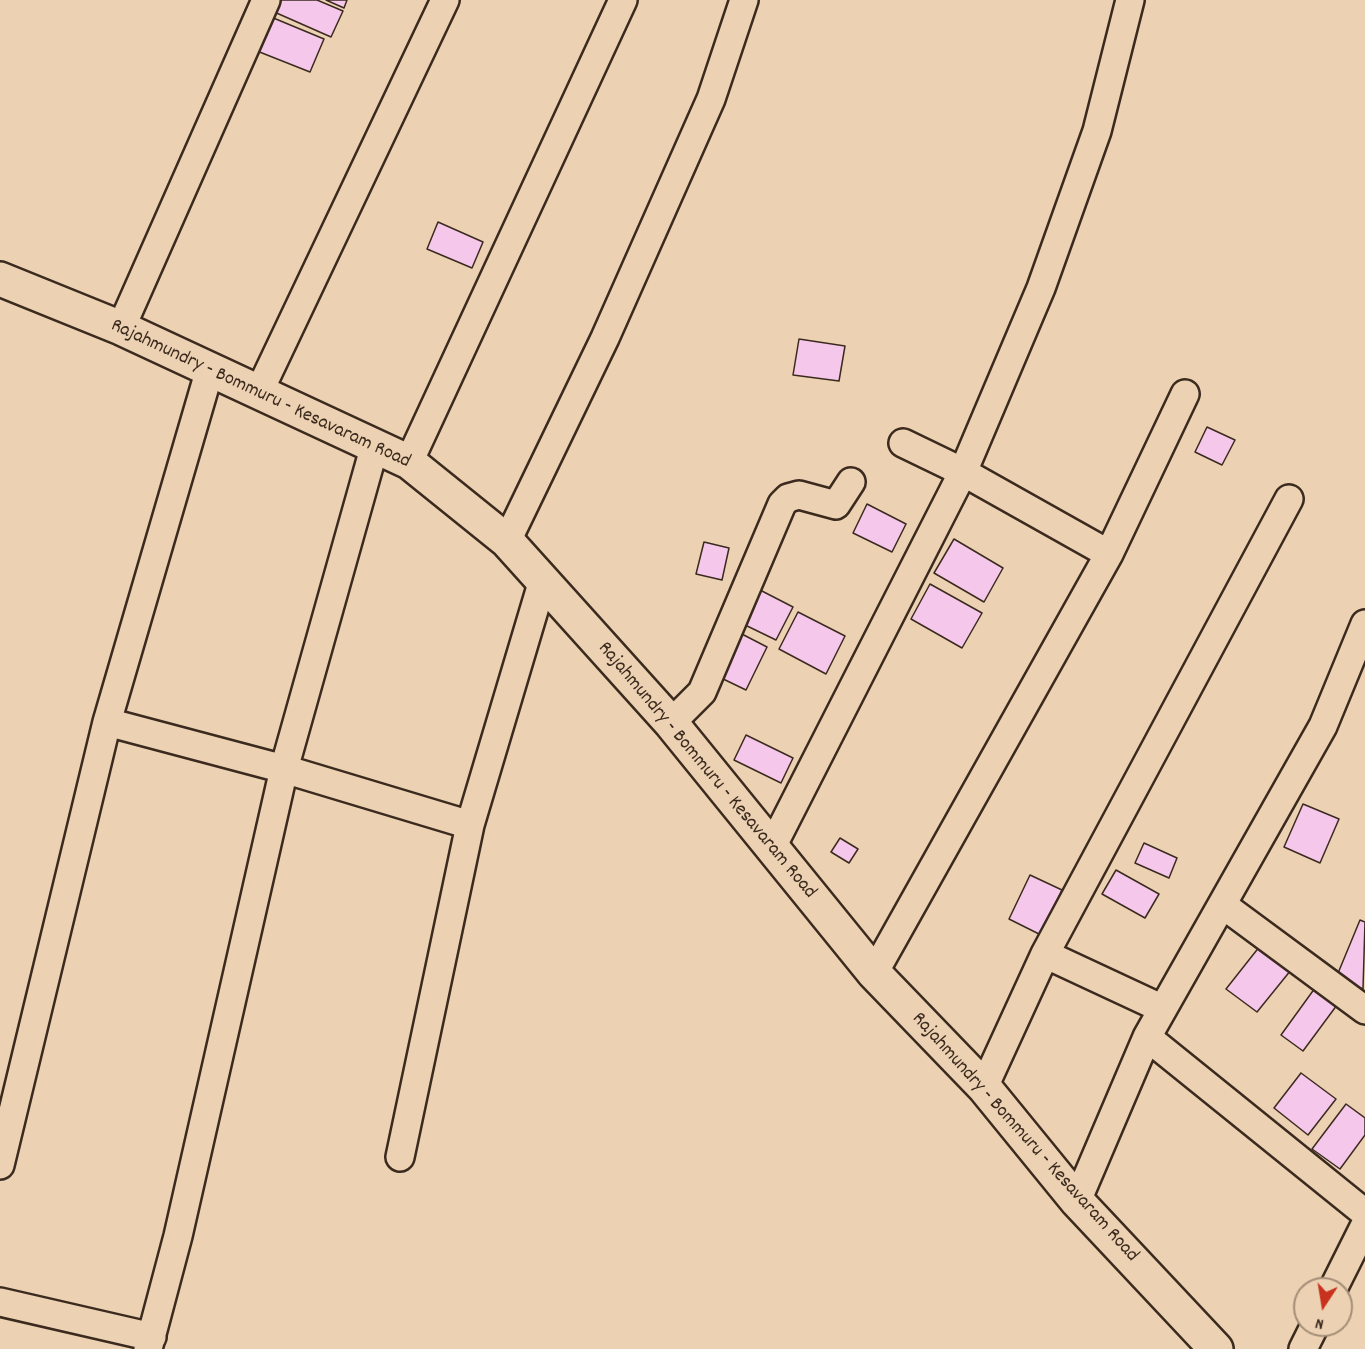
<!DOCTYPE html>
<style>
body{margin:0}
#map{position:relative;width:1365px;height:1349px;overflow:hidden;background:#ecd1b3;font-family:Dekko,sans-serif}
canvas{display:block}
.north{position:absolute;left:1293px;top:1277px;width:60px;height:60px;box-sizing:border-box;background:#ecd1b3;border:2px solid #a58e77;border-radius:50%;rotate:192deg;font-size:16px;font-weight:700;line-height:24px;text-align:center;color:#3b2a1e}
.north::after{content:'';display:block;margin:auto;width:21px;height:27px;background:#c8321e;clip-path:polygon(50% 0,100% 100%,50% 72%,0 100%)}
</style>
<div id="map">
<canvas width="1365" height="1349"></canvas>
<div class="north">N</div>
</div>
<script>
const context = document.querySelector('canvas').getContext('2d');
context.lineJoin = 'round';
function paint(path, color) {
  context.fillStyle = color;
  context.fill(path, 'evenodd');
}
function shape(rows) {
  const path = new Path2D();
  for (const r of rows) {
    path.moveTo(r[0], r[1]);
    for (let i = 2; i < r.length; i += 2) path.lineTo(r[i], r[i + 1]);
  }
  return path;
}
function strokePath(path, color, width, dash) {
  context.strokeStyle = color;
  context.lineWidth = width;
  context.lineCap = dash ? 'butt' : 'round';
  context.setLineDash(dash || []);
  context.stroke(path);
}
function label(font, color, halo, rows, align = 'center') {
  context.font = font + ' Dekko,sans-serif';
  context.lineWidth = 4.5;
  context.setLineDash([]);
  context.textBaseline = 'middle';
  context.strokeStyle = halo;
  context.fillStyle = color;
  for (const [text, x, y, turn = 0] of rows) {
    context.save();
    context.translate(x, y);
    context.rotate((+turn || 0) * Math.PI / 180);
    context.textAlign = isNaN(turn) ? turn : align;
    if (halo) context.strokeText(text, 0, 0);
    context.fillText(text, 0, 0);
    context.restore();
  }
}
const building = shape([
 [277,0,317,0,343,11,331,37,272,11,277,0],
 [326,0,347,0,344,8,326,0],
 [271,17,324,39,310,72,257,51,271,17],
 [438,222,483,242,472,268,427,249,438,222],
 [799,339,845,346,839,381,793,375,799,339],
 [1207,427,1235,440,1222,465,1195,452,1207,427],
 [867,504,906,524,892,552,853,533,867,504],
 [954,539,1003,568,984,602,934,573,954,539],
 [704,542,729,548,722,580,696,574,704,542],
 [930,584,982,613,962,648,911,619,930,584],
 [760,590,793,607,776,640,743,624,760,590],
 [798,612,845,636,826,674,779,649,798,612],
 [738,632,767,647,746,690,717,676,738,632],
 [746,735,793,758,781,783,734,760,746,735],
 [1303,804,1339,819,1320,863,1284,847,1303,804],
 [840,838,858,849,849,863,831,852,840,838],
 [1144,843,1177,858,1169,878,1135,863,1144,843],
 [1116,870,1159,894,1145,918,1102,894,1116,870],
 [1030,875,1062,890,1041,935,1009,919,1030,875],
 [1360,920,1365,922,1363,989,1336,978,1360,920],
 [1260,946,1291,970,1257,1012,1226,989,1260,946],
 [1315,988,1337,1005,1303,1051,1281,1035,1315,988],
 [1301,1073,1336,1099,1308,1135,1274,1108,1301,1073],
 [1346,1104,1365,1118,1365,1135,1340,1169,1312,1149,1346,1104]
]);
paint(building, '#f5c7eb');
strokePath(building, '#3b2a1e', 1.5);
const minor = shape([
 [121,328,266,0],
 [210,369,107,722,284,769,470,825,400,1157],
 [259,392,445,0],
 [903,443,963,472,1109,554],
 [409,462,623,0],
 [507,541,605,338,711,99,744,0],
 [671,723,702,692,782,504,788,498,799,495,836,505,851,482],
 [470,825,543,580],
 [771,849,963,472,1041,288,1097,131,1130,0],
 [1223,905,1365,1010],
 [1045,954,1163,1009],
 [874,973,1109,554,1185,394],
 [1147,1037,1365,1213],
 [984,1087,1045,954,1289,499],
 [0,1165,107,722],
 [1077,1201,1147,1037,1323,726,1365,624],
 [1333,1289,1365,1225],
 [0,1302,152,1337],
 [148,1349,178,1236,284,769,375,445],
 [1303,1349,1315,1325]
]);
const primary = shape([
 [0,279,121,328,409,462,507,541,671,723,874,973,984,1087,1077,1201,1216,1349]
]);
strokePath(minor, '#3b2a1e', 32);
strokePath(primary, '#3b2a1e', 38);
strokePath(minor, '#ecd1b3', 27);
strokePath(primary, '#ecd1b3', 33);
label('20px', '#3b2a1e', '#ecd1b3', [
 ["Rajahmundry - Bommuru - Kesavaram Road",260,395,25],
 ["Rajahmundry - Bommuru - Kesavaram Road",706,771,50],
 ["Rajahmundry - Bommuru - Kesavaram Road",1024,1138,48]
]);
</script>
